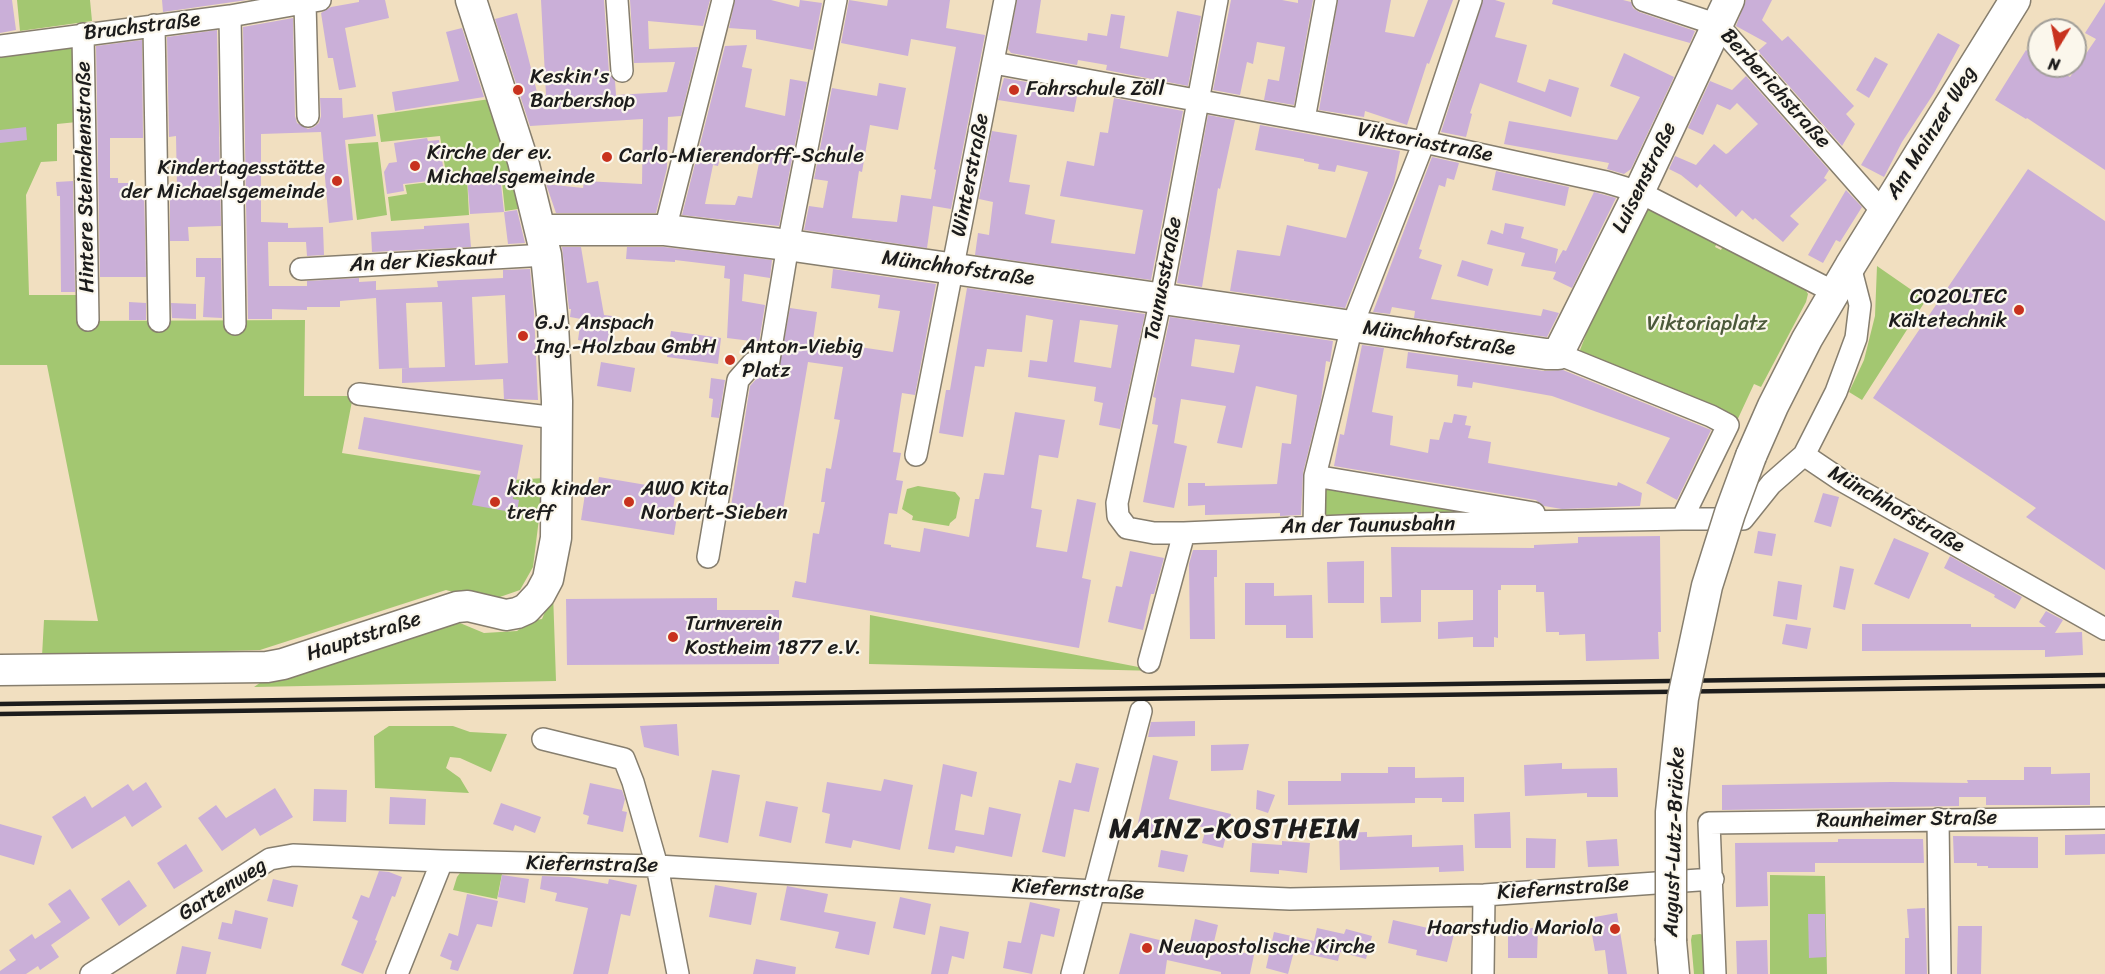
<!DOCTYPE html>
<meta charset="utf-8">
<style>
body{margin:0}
#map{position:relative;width:2105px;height:974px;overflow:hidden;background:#f1dfc0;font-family:Sriracha,sans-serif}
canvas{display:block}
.north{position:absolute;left:2027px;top:18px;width:60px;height:60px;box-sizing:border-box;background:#fbf7ec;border:2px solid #a29f99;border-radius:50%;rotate:190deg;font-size:16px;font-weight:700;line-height:24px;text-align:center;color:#1c1c1c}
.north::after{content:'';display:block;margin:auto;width:21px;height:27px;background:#c8321e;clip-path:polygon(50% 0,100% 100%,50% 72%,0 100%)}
</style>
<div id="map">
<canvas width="2105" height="974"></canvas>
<div class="north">N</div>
</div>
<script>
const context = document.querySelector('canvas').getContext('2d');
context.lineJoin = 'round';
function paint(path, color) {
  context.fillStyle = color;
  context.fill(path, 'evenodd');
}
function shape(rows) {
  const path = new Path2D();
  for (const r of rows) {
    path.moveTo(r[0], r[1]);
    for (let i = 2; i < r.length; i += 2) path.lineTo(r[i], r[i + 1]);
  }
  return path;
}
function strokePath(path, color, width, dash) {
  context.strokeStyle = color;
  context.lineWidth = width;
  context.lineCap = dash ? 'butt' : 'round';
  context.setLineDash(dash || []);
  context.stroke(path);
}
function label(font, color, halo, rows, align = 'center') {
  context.font = font + ' Sriracha,sans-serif';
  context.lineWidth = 4.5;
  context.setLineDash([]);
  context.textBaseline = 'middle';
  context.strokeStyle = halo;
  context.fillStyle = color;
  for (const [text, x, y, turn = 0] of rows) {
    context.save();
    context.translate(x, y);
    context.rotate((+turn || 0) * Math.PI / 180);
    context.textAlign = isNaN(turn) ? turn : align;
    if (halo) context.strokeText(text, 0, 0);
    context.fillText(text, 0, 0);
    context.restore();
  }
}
paint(shape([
 [17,0,90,0,92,21,20,31],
 [72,41,77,122,57,124,57,161,41,162,26,195,29,295,81,295,82,321,305,320,304,396,353,396,342,453,512,480,544,478,533,567,520,590,497,598,467,596,446,590,260,650,42,656,44,620,98,621,47,365,0,365,0,52],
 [490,99,511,172,518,209,505,211,501,173,467,177,469,215,391,221,388,197,407,194,405,185,447,180,440,136,381,142,377,115],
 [378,142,387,215,357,220,348,144],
 [1652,209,1717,243,1715,247,1721,250,1723,246,1805,289,1808,294,1806,302,1761,387,1754,384,1735,425,1613,364,1581,353,1580,350,1630,221,1642,210],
 [1877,266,1926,300,1862,400,1849,392,1864,360,1875,316],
 [1315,476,1582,521,1314,527],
 [918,486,955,492,960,498,956,518,950,523,949,526,912,520,913,516,902,509,907,489],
 [553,592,556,681,254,687,264,680,460,623,484,633,517,631,531,621,542,619],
 [870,615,1159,671,869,664],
 [389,726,453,726,470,732,507,734,491,772,460,758,450,757,446,768,460,778,469,793,375,788,374,736],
 [463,869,503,869,497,899,453,890,457,877],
 [1770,875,1825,876,1827,974,1770,974],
 [1700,934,1707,936,1710,974,1694,974,1691,940,1692,935]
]), '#a3c771');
paint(shape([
 [0,0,12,0,16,30,0,33],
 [162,0,247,0,163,12],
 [359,0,385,0,389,18,345,28,356,87,339,90,333,58,328,58,321,13,331,7,359,2],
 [541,0,604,0,609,72,615,81,616,95,667,92,675,62,634,63,630,0,710,0,703,26,648,21,649,49,698,47,681,116,668,117,667,168,656,213,556,213,546,184,583,188,584,181,642,184,643,119,530,126,495,19,517,13,538,96,546,95],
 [735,0,771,0,799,7,800,0,822,3,813,50,756,39,756,30,729,28],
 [849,0,887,6,888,0,950,0,946,28,985,35,951,209,933,206,927,248,804,230,809,206,823,208,828,181,814,179,832,88,877,96,879,83,906,88,898,130,870,125,862,172,859,171,852,218,897,222,901,195,931,199,936,170,934,169,956,47,911,39,908,56,841,43],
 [1017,0,1041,0,1036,33,1087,41,1088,33,1107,36,1111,14,1125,16,1120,48,1168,57,1177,11,1201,16,1188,86,1106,70,1107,65,1078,60,1077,65,1011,53,1008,49],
 [1231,0,1282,0,1298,3,1298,0,1313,0,1294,105,1264,100,1268,79,1279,81,1285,47,1257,42,1253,64,1247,62,1240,95,1213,90],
 [1338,0,1391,0,1385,32,1414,37,1428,0,1453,0,1429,64,1427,63,1407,125,1365,111,1364,117,1319,110],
 [1483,0,1495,0,1505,3,1495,37,1527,45,1517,82,1545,92,1549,79,1579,88,1571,117,1480,83,1470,113,1472,114,1466,137,1441,132],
 [1553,0,1623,0,1631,2,1633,8,1639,12,1695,31,1690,43,1552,4],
 [1746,0,1772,0,1762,20,1782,41,1788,36,1854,106,1846,114,1855,124,1842,146,1758,51,1767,43,1736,26],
 [2105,2,2105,170,2027,118,2026,119,1995,100,2026,50,2039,58,2039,66,2052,66,2070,77,2096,39,2085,33],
 [293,18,295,116,297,123,308,129,314,127,319,123,321,116,320,98,342,98,343,118,373,114,376,136,345,140,353,220,329,223,321,132,261,134,261,222,288,223,288,228,323,227,324,255,307,256,306,242,268,242,269,286,307,286,307,281,359,278,359,282,376,281,376,290,438,287,437,281,503,278,503,270,530,269,534,312,538,400,504,399,503,379,402,383,402,368,445,367,442,302,406,303,409,368,379,369,376,298,340,301,340,307,307,307,307,310,272,309,272,319,248,319,243,27],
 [505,295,508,363,475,365,472,297],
 [462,28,484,97,395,111,392,92,459,81,446,32],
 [217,30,221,226,188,227,189,241,170,241,170,190,177,189,176,136,169,137,167,37],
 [1938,33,1960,45,1934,93,1902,142,1884,177,1861,165],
 [142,40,143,138,110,138,110,178,118,178,118,183,133,183,133,190,144,190,146,277,100,277,96,46],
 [747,45,742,67,752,69,745,107,785,116,790,79,807,82,779,226,682,215,725,46],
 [722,150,760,158,752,198,738,196,735,205,705,204,713,165,718,166],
 [1624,53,1674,77,1631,169,1624,174,1607,169,1609,163,1504,144,1509,121,1617,140,1640,97,1610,86],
 [1875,57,1888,64,1869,98,1856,90],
 [1746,76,1829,170,1824,178,1827,180,1790,216,1799,224,1783,242,1755,218,1753,220,1742,210,1736,217,1700,184,1697,188,1681,175,1669,169,1675,156,1696,165,1714,144,1726,154,1728,153,1758,124,1737,103,1730,110,1717,104,1703,135,1688,128,1710,81,1732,90],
 [1004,78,1078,91,1074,112,998,100],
 [1114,98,1183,111,1151,280,975,255,978,233,989,235,993,202,979,199,992,131,1017,135,1009,182,1030,185,1025,214,1055,220,1051,243,1135,254,1143,210,1060,196,1067,161,1094,166,1100,132,1108,133],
 [1208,115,1235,120,1220,189,1218,188,1202,287,1177,283],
 [1260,125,1400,151,1394,183,1345,308,1230,291,1237,250,1280,256,1287,225,1346,238,1368,172,1337,165,1335,172,1318,169,1319,164,1304,161,1304,159,1255,150],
 [26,127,27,140,0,143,0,130],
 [427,138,428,141,439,140,445,179,403,184,404,191,387,194,384,172,389,163,397,162,394,143],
 [1432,157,1459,163,1454,180,1447,178,1445,187,1439,185,1419,249,1422,250,1419,258,1442,265,1431,299,1541,316,1543,309,1559,313,1547,337,1414,318,1415,311,1392,307,1390,314,1373,312],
 [2028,169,2105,221,2105,570,2026,517,2036,508,1873,398],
 [1496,171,1569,187,1565,206,1492,190],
 [500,175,504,212,470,214,467,177],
 [73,181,75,292,61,292,60,196,57,196,56,182],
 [1846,190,1862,207,1840,242,1836,240,1823,263,1808,255],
 [1594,192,1616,198,1572,288,1553,279,1556,272,1521,266,1525,253,1487,244,1491,230,1503,234,1505,223,1524,227,1521,238,1558,249,1555,264,1563,250,1566,251],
 [517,210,525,243,508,244,504,212],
 [469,223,471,247,372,252,371,232,424,229,424,226],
 [562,247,581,247,587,283,598,281,604,315,612,316,607,345,578,340,581,319,570,317,571,309,569,309],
 [627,247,664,247,772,260,770,278,744,274,742,301,765,305,759,342,727,338,730,279,724,278,725,266,675,260,675,262,626,259],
 [196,258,221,258,222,318,203,317,205,277,196,277],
 [1462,260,1493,269,1488,286,1457,276],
 [833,269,936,284,915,395,902,393,893,452,901,453,896,480,903,481,897,514,889,513,884,544,891,545,891,547,920,552,924,528,969,537,975,499,979,499,984,473,1004,475,1015,412,1065,420,1058,458,1039,455,1031,508,1042,510,1036,547,1067,552,1077,499,1096,503,1082,578,1091,580,1079,648,792,597,795,581,806,583,813,533,819,534,825,502,821,502,826,468,831,469,840,420,834,419,843,367,808,362,782,515,731,506,750,386,758,377,772,378,778,374,790,308,817,312,813,340,893,352,900,311,878,308,880,295,831,288],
 [967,288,1145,314,1120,429,1099,425,1103,403,1094,401,1096,387,1028,377,1030,360,1047,362,1053,320,1026,315,1022,352,987,349,984,367,975,366,963,437,939,433,946,390,950,390],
 [1080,320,1118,325,1111,368,1074,362],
 [129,302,146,303,146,320,129,320],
 [171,303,196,304,196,319,172,318],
 [1170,317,1333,341,1330,362,1326,361,1321,400,1303,473,1301,515,1280,516,1280,513,1205,515,1205,505,1188,506,1188,483,1205,483,1205,486,1277,484,1282,443,1291,444,1297,395,1256,386,1242,448,1217,443,1226,406,1181,399,1174,443,1187,446,1174,508,1143,502,1158,425,1152,424,1156,398,1153,397],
 [1195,339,1240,345,1234,373,1191,366],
 [671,331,721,338,718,364,667,357],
 [1362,345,1384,348,1372,412,1393,416,1390,445,1428,453,1430,439,1439,440,1444,422,1452,423,1454,414,1467,416,1465,425,1471,426,1468,438,1491,442,1488,463,1617,486,1618,482,1642,493,1640,506,1562,509,1544,506,1536,500,1334,466,1340,434,1344,435],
 [1408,352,1544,371,1563,370,1711,430,1677,500,1646,483,1670,438,1552,396,1473,382,1472,388,1457,386,1458,375,1406,368],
 [601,362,635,368,631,392,597,386],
 [711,378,725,380,719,418,711,417,713,399,709,398],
 [364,417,523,445,513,499,519,500,517,513,472,505,481,471,358,449],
 [599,477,676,490,673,509,678,509,674,535,581,520,585,494,596,496],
 [1823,493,1839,497,1831,527,1814,522],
 [1758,531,1776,534,1772,556,1754,553],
 [1660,536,1661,632,1658,632,1659,659,1586,661,1585,634,1559,635,1559,632,1546,632,1544,592,1536,592,1536,585,1501,585,1501,590,1498,590,1498,638,1494,637,1494,647,1473,647,1473,637,1438,639,1438,622,1473,620,1473,590,1421,590,1421,622,1381,623,1380,597,1392,597,1391,547,1534,548,1534,545,1578,543,1578,537],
 [1894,538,1929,553,1909,599,1874,584],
 [1193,550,1217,550,1217,577,1214,577,1215,639,1190,639,1189,564],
 [1130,551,1164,558,1154,594,1151,594,1143,630,1108,622,1116,586,1122,587],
 [1950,556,2022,597,2015,609,1994,597,1995,595,1944,568],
 [1364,561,1364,603,1328,603,1327,562],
 [1840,566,1854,569,1845,610,1833,607],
 [1778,581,1802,585,1797,620,1773,616],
 [1245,583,1274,583,1274,596,1312,595,1313,638,1286,638,1286,625,1245,625],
 [717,598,717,610,779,610,779,664,567,665,566,599],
 [2046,611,2063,620,2055,633,2082,632,2083,655,2045,657,2045,650,1862,651,1862,624,1971,624,1971,627,2046,627,2039,622],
 [1786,624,1811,628,1807,649,1782,644],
 [1195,721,1195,736,1148,737,1151,722],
 [677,724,679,756,644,747,640,726],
 [1249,744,1243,770,1211,771,1211,745],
 [1153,755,1178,761,1169,799,1231,814,1223,848,1202,843,1206,828,1164,818,1159,838,1136,832],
 [1076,763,1099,768,1089,812,1074,809,1065,857,1042,852,1059,780,1071,783],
 [1562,763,1562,769,1617,768,1618,797,1587,797,1587,793,1525,796,1524,765],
 [943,764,977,772,972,797,961,794,955,830,984,835,989,807,1021,814,1012,857,956,846,954,853,928,849],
 [1388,767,1415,767,1415,778,1464,777,1464,802,1442,802,1442,798,1415,798,1415,803,1288,805,1288,781,1341,781,1341,773,1388,773],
 [2024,767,2051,767,2051,774,2090,773,2090,805,1986,805,1986,797,1959,797,1959,806,1722,810,1722,785,1891,782,1968,783,1967,780,2024,780],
 [712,770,740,775,728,843,699,837],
 [884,779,913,785,900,850,853,840,851,848,825,843,830,814,822,812,827,782,881,791],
 [146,782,162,807,132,827,125,816,72,849,52,817,85,796,92,808,128,784,133,791],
 [590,783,622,790,625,799,622,811,627,812,623,832,587,824,589,816,583,814],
 [275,788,293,817,260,836,255,828,222,851,198,818,216,805,226,818],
 [314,789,347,790,346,822,313,821],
 [1257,790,1275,795,1268,813,1256,809],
 [390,797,426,799,425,825,389,824],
 [766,801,798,807,791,843,759,836],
 [501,803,541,817,535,833,515,825,513,831,493,824],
 [1510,812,1511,848,1475,848,1474,814],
 [0,824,42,836,34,865,0,855],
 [1367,832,1367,837,1412,835,1412,847,1463,845,1464,871,1439,872,1439,867,1340,870,1339,833],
 [2105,834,2105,854,2065,855,2065,835],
 [1953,836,2038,837,2038,868,1988,868,1988,866,1977,866,1977,863,1954,863],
 [1526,838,1556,839,1555,868,1526,868],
 [1617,839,1619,866,1588,867,1586,841],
 [1838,839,1923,839,1924,863,1815,863,1815,872,1767,872,1768,906,1736,907,1735,843,1838,842],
 [1282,841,1310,843,1307,873,1279,870,1279,874,1250,872,1252,843,1282,845],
 [186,844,203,871,174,889,157,863],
 [1161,850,1188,855,1184,872,1158,867],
 [379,871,389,872,402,877,395,897,392,896,375,940,377,941,363,974,341,965,358,921,352,918,361,895,369,898],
 [502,875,529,879,525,903,498,897],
 [542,876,569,877,608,884,609,879,637,885,630,916,621,914,608,974,573,974,588,908,555,901,557,893,540,889],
 [273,879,298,885,293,907,267,901],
 [129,880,147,906,119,926,101,899],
 [715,885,757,893,751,925,709,917],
 [787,886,828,894,824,912,876,922,869,955,835,948,839,932,780,920],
 [70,889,90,918,51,945,59,957,40,970,38,966,26,974,0,974,0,971,16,960,9,950,32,934,35,939,61,922,48,904],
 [467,894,498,901,492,927,477,924,458,971,450,969,452,961,440,956,449,933,458,936],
 [900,897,931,904,925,935,893,928],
 [1030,902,1060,909,1054,937,1041,934,1032,974,1003,968,1008,941,1021,943],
 [1925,908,1927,974,1905,974,1905,938,1909,938,1907,909],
 [235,910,268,918,261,949,218,939,222,922,232,924],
 [1617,913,1627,974,1608,974,1605,950,1595,951,1589,918],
 [1808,914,1825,914,1826,957,1809,958],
 [1195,919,1218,925,1213,946,1254,955,1250,974,1221,974,1221,972,1167,960,1165,974,1119,974,1130,933,1189,947],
 [1393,920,1454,934,1447,962,1416,955,1417,950,1388,943],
 [940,926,969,932,964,959,952,956,948,974,931,974],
 [1958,926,1982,926,1981,974,1957,974],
 [1317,928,1344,934,1346,929,1372,936,1366,959,1340,952,1338,961,1294,951,1288,974,1266,968,1274,932,1314,941],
 [1508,928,1538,928,1537,958,1508,958],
 [1767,940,1768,974,1737,974,1736,941],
 [182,946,211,952,206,974,176,974],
 [756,959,796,967,795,974,753,974]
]), '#caafd8');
const street = shape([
 [617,0,622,71],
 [1217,0,1161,298,1117,503,1118,516,1127,528,1154,533,1184,533,1365,525,1682,519,1743,519,1771,484,1804,455,1836,392,1856,338,1860,305,1850,266],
 [1643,0,1718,25,1883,212],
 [305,3,308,116],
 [230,16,235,324],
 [154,25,159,321],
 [83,34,88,320],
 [0,46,230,16,320,0],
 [994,63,1424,142,1606,182,1639,192,1834,292],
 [1304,119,1326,0],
 [665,230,723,0],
 [301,269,546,255],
 [1558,354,1711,416,1728,425,1682,519],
 [359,394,557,418],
 [916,455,1005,0],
 [1804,455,1841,480,2105,629],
 [1315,476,1534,513],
 [1314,527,1315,476,1352,326,1424,142,1471,0],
 [708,557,738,380,753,363,768,366,788,245,836,0],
 [1149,662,1184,533],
 [543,739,624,759,633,782,657,866,678,974],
 [1938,819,1940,974],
 [91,974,270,859,293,855,442,861,657,866,1094,891,1290,899,1484,895,1713,879],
 [397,974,442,861],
 [1072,974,1141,711],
 [1483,974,1484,895],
 [1715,974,1709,823,2105,818]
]);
const secondary = shape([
 [541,230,665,230,788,245,1546,354,1558,354,1639,192,1729,0],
 [1751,456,1773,406,1807,339,1850,266,2015,0],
 [0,670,267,667,283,664,457,607,468,606,506,615,517,613,526,609,540,594,548,579,556,538,557,401,553,325,546,255,523,161,471,0],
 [1671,941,1674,974]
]);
strokePath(street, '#867e6e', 24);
strokePath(secondary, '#867e6e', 33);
strokePath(street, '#fff', 21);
strokePath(secondary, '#fff', 30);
strokePath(shape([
 [0,704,2105,675],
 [0,714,2105,686]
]), '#1c1c1c', 4.5);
const secondaryBridge = shape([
 [1671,941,1671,812,1683,698,1707,586,1730,513,1751,456]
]);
strokePath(secondaryBridge, '#867e6e', 33, []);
strokePath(secondaryBridge, '#fff', 30);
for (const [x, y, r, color] of [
 [518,90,6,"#c8321e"],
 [1014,90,6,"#c8321e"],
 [607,157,6,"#c8321e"],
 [415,166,6,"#c8321e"],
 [337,181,6,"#c8321e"],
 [2019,310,6,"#c8321e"],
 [523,336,6,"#c8321e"],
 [730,360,6,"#c8321e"],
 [495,502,6,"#c8321e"],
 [629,502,6,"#c8321e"],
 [673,637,6,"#c8321e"],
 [1615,929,6,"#c8321e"],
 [1147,948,6,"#c8321e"]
]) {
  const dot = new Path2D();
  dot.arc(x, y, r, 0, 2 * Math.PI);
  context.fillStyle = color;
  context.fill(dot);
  strokePath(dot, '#fbf7ec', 2);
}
label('21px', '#1c1c1c', '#fbf7ec', [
 ["Bruchstraße",142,27,-7],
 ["Berberichstraße",1775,89,48],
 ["Am Mainzer Weg",1932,133,-58],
 ["Viktoriastraße",1425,143,11],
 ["Winterstraße",971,175,-79],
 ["Hintere Steinchenstraße",86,177,-91],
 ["Luisenstraße",1645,178,-64],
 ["An der Kieskaut",423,262,-3],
 ["Münchhofstraße",958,269,8],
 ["Taunusstraße",1164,279,-79],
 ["Münchhofstraße",1439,339,8],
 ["Münchhofstraße",1896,510,30],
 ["An der Taunusbahn",1368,526,-1],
 ["Hauptstraße",364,637,-18],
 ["Raunheimer Straße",1907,820,-1],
 ["August-Lutz-Brücke",1675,842,-88],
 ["Kiefernstraße",592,865,1],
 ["Kiefernstraße",1563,889,-4],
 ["Gartenweg",223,890,-32],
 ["Kiefernstraße",1078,890,3]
]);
label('21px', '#1c1c1c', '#fbf7ec', [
 ["Keskin's",530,78],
 ["Barbershop",530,102],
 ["Fahrschule Zöll",1026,90],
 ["Kirche der ev.",427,154],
 ["Michaelsgemeinde",427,178],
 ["Carlo-Mierendorff-Schule",619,157],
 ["Kindertagesstätte",325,169,"right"],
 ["der Michaelsgemeinde",325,193,"right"],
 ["CO2OLTEC",2007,298,"right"],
 ["Kältetechnik",2007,322,"right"],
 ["G.J. Anspach",535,324],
 ["Ing.-Holzbau GmbH",535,348],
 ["Anton-Viebig",742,348],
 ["Platz",742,372],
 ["kiko kinder",507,490],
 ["treff",507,514],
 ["AWO Kita",641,490],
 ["Norbert-Sieben",641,514],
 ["Turnverein",685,625],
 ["Kostheim 1877 e.V.",685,649],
 ["Haarstudio Mariola",1603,929,"right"],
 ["Neuapostolische Kirche",1159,948]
], 'left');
label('21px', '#4b583a', '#fbf7ec', [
 ["Viktoriaplatz",1707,325]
]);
context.letterSpacing = '1.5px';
label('bold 27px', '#1c1c1c', '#fbf7ec', [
 ["MAINZ-KOSTHEIM",1235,830]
]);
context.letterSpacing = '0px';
</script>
